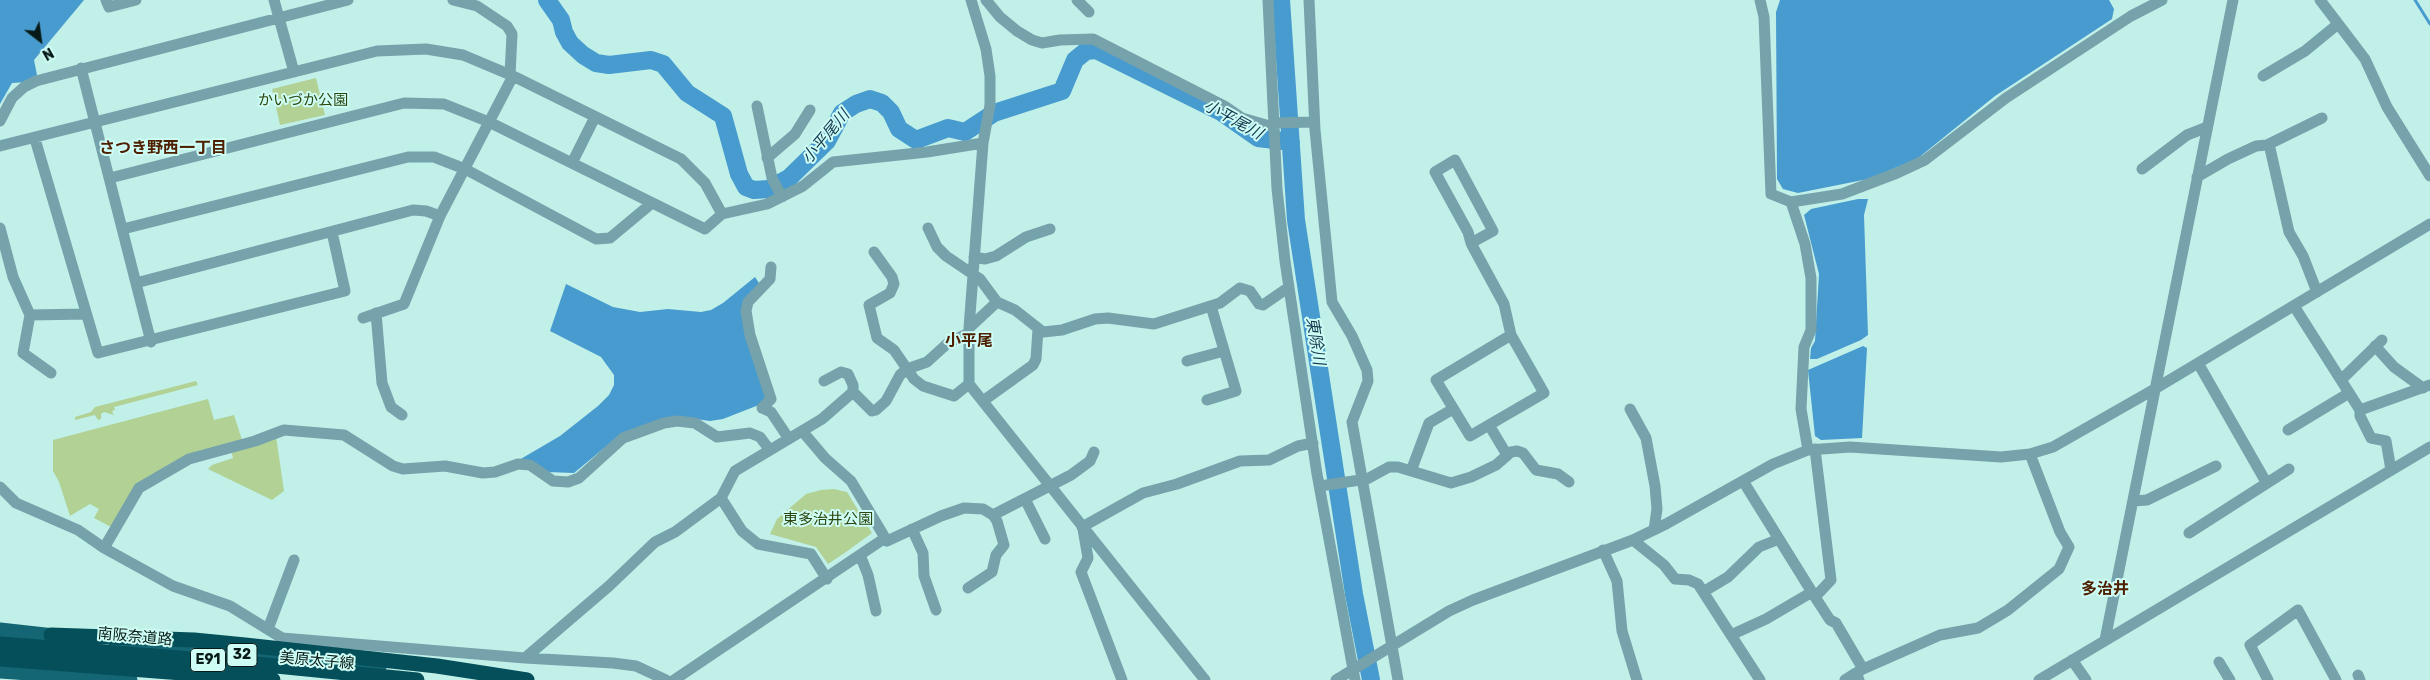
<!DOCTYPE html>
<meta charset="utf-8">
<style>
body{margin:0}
#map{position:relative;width:2430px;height:680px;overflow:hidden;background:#c1f0e8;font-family:Rubik,sans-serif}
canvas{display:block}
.north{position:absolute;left:15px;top:15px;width:50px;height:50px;-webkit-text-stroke:4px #cefdf6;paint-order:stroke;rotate:150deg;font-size:14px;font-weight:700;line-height:20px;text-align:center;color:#081a17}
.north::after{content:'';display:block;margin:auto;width:18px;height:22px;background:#081a17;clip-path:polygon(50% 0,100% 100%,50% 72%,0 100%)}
</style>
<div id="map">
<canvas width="2430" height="680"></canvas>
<div class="north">N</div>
</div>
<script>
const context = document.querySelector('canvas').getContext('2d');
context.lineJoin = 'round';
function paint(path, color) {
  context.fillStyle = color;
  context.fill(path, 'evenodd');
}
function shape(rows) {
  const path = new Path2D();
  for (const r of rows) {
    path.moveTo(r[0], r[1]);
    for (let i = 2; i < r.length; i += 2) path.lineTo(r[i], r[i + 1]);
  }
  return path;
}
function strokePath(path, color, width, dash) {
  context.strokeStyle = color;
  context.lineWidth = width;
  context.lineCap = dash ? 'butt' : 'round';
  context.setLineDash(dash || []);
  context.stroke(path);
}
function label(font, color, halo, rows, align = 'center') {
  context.font = font + ' Rubik,"Noto Sans JP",sans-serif';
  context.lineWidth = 4;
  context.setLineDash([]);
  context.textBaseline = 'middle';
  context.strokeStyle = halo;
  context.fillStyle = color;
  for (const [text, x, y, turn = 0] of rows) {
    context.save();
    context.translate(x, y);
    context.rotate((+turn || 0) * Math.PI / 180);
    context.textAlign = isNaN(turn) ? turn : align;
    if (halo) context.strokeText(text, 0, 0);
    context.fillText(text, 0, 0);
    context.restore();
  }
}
paint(shape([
 [316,78,325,115,280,125,272,89],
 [196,381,198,385,114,407,115,410,112,411,114,415,104,412,101,414,101,419,98,420,95,415,75,420,75,417,91,412,95,407],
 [208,399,214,420,234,415,242,440,136,485,113,528,94,518,99,509,90,504,70,516,59,482,53,471,53,440],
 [276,436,284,491,272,500,208,469,212,465,233,458,231,450],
 [834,489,847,492,872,533,846,552,828,564,816,547,770,534,777,519,806,494,821,490]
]), '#b1d195');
paint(shape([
 [0,0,84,0,34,60,37,75,26,82,12,83,0,104],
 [1780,0,2109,0,2114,9,2112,19,1995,96,1917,159,1868,179,1798,193,1783,189,1777,179,1776,12],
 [1858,199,1868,199,1864,215,1868,335,1861,340,1817,359,1810,359,1811,348,1815,341,1819,274,1804,215,1811,209],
 [755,277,761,286,742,305,769,401,723,419,710,421,681,417,615,439,574,473,547,472,519,460,560,436,598,406,609,395,614,385,614,375,601,357,550,331,566,284,613,307,640,312,668,309,701,312,711,310,723,303],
 [1863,346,1867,348,1862,438,1821,440,1815,436,1808,370]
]), '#479bcf');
strokePath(shape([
 [2415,0,2430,24]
]), '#479bcf', 3);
strokePath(shape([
 [547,0,561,20,564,32,570,43,583,55,596,63,609,65,651,60,663,64,687,93,723,116,739,174,746,187,754,190,769,189,789,178,827,141,842,113,856,104,870,99,882,103,891,112,899,129,916,140,948,128,965,132,994,113,1062,91,1075,60,1086,51,1096,50,1221,112,1258,138,1291,142],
 [1281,0,1296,220,1354,594,1371,680]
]), '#479bcf', 18);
strokePath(shape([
 [106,0,109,7,136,0],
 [274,0,294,72],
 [453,0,477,6,507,26,512,34,510,75],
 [971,0,986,49,990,76,990,105,983,143,969,328,969,384,1205,680],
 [986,0,1000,17,1017,31,1032,40,1042,43,1060,40,1093,39,1226,107,1242,118,1273,127],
 [1077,0,1089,12],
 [1268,0,1277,189,1285,261,1317,474,1355,680],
 [1309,0,1315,130,1332,302,1352,336,1367,370,1368,381,1352,422,1398,680],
 [1760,0,1764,17,1771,194,1791,202,1805,244,1811,278,1811,330,1804,347,1801,409,1808,450],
 [2320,0,2365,59,2387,107,2430,176],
 [81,68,151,342],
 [2263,76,2305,51,2338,24],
 [757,106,772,178,782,197],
 [0,121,12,98,24,87,36,81,348,0],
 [1273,123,1314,122],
 [35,139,98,353,345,291,332,232],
 [2269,144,2289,232,2303,256,2317,292],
 [0,146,377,51,426,49,463,55,513,76,681,159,705,183,722,214],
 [767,158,795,134,810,110],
 [572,163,595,117],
 [2142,169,2187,135,2205,128],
 [2197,177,2228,159,2256,146,2267,145,2322,118],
 [110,178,404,103,444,104,489,122,705,229,722,214,767,204,803,186,833,162,927,152,983,143],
 [1791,202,1842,194,1897,173,1925,160,2006,98,2131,16,2162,0],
 [0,228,13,277,30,315,86,314],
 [928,228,937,247,946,256,980,279,997,302,1015,310,1043,332,1062,330,1095,319,1108,318,1154,324,1220,303,1240,288,1250,291,1259,304,1263,305,1289,287],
 [123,229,408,157,434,157,465,169,596,239,610,238,652,203],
 [1471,243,1493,231,1455,160,1435,172,1468,232,1471,243,1473,247,1504,304,1511,335],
 [874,252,892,277,894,284,890,293,869,305,877,338,894,350,914,379,923,386,954,396,969,384],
 [974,257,985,259,996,256,1026,237,1050,229],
 [771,267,770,279,748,302,746,311,750,335,771,399,762,408,771,412,789,439],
 [136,283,413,210,426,211,440,216],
 [2294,306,2360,410,2430,385],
 [376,313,382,383,391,407,402,415],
 [30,315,23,353,51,373],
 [363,318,404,304,440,216,513,76],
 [969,328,997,302],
 [1511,335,1544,393,1470,436,1436,380,1511,335],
 [2375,346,2394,367,2423,388],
 [1187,361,1224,351],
 [2198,363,2266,482],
 [2341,380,2382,340],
 [853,392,872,411,876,410,886,401,900,375,907,369,927,362,948,343,969,333],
 [1207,400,1236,391,1211,306],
 [983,401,1033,365,1036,359,1038,329],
 [1630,409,1646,438,1655,486,1657,509,1654,530],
 [2360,410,2360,416,2371,438,2386,441,2391,470],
 [1489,425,1507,455],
 [2288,430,2349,393],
 [803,432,825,458,851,481,887,541,941,516,964,508,983,509,993,515,997,521,1004,545,996,555,992,572,968,588],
 [1815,449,1831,580,1815,597,1830,620,1836,623,1863,669,1856,673,1859,680],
 [1411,471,1429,423,1453,409],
 [1743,481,1815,597],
 [1320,486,1367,479,1389,467,1398,467,1451,483,1471,477,1496,465,1511,452,1517,451,1523,453,1536,470,1558,474,1569,482],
 [0,487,16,503,78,530,104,548,173,586,230,606,282,638,525,658,613,663,636,666,666,680],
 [721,498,742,531,758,544,811,554,827,579],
 [1025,499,1045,539],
 [2134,501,2147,500,2216,466],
 [993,515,1071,475,1090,461,1094,452],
 [1082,527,1143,493,1177,484,1240,461,1269,460,1298,446,1313,443],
 [912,529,923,553,924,576,936,610],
 [1083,529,1088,558,1081,572,1122,680],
 [2189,533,2289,469],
 [1633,540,1664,565,1675,579,1689,580,1698,584,1760,680],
 [104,548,139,488,189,459,255,441,284,430,344,435,393,466,403,469,445,466,483,473,495,472,518,464,530,465,553,481,568,482,579,478,623,438,664,423,677,421,695,423,717,437,750,433,760,437,769,449],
 [1603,550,1617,581,1622,631,1637,680],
 [860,555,868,575,876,611],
 [1703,592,1728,577,1759,547,1779,539],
 [268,629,294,560],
 [1731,635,1766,619,1812,592],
 [2105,640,2233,0],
 [525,658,609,586,655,542,675,532,721,498,735,471,822,419,853,392,853,385,848,374,841,372,824,381],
 [2072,660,2086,680],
 [2219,662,2230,680],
 [1863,669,1940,635,1978,628,2008,610,2059,569,2069,547,2060,532,2030,454],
 [2358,675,2360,680],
 [674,680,885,538],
 [1336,680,1449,611,1473,600,1633,540,1666,524,1773,464,1808,450,1850,447,2001,457,2030,454,2053,447,2153,390,2430,224],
 [1845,680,1856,673],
 [2039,680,2430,447],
 [2268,680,2250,645,2298,610,2336,680]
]), '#75a2ab', 11);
strokePath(shape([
 [0,630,63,637],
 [116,643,379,667],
 [0,671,130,680]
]), '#156674', 15);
strokePath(shape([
 [51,635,194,640,245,645,437,666,527,680],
 [0,644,256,664,417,680],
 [0,659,273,680]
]), '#044f5a', 15);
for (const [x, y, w] of [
 [242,655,30],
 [208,660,35]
]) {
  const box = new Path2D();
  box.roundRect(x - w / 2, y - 11.5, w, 23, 4);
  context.fillStyle = '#cefdf6';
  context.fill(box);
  strokePath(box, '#081a17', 1);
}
label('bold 14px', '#081a17', null, [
 ["32",242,655],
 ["E91",208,660]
]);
label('15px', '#2d460f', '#cefdf6', [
 ["かいづか公園",303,101],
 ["東多治井公園",828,520]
]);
label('15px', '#081a17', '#cefdf6', [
 ["南阪奈道路",135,637,5],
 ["美原太子線",317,661,5]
]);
label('italic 16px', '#15394f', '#cefdf6', [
 ["小平尾川",1233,120,29],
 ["小平尾川",826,137,-50],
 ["東除川",1315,341,81]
]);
label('bold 16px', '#4e2001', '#cefdf6', [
 ["さつき野西一丁目",163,148],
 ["小平尾",969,341],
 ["多治井",2105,589]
]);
</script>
